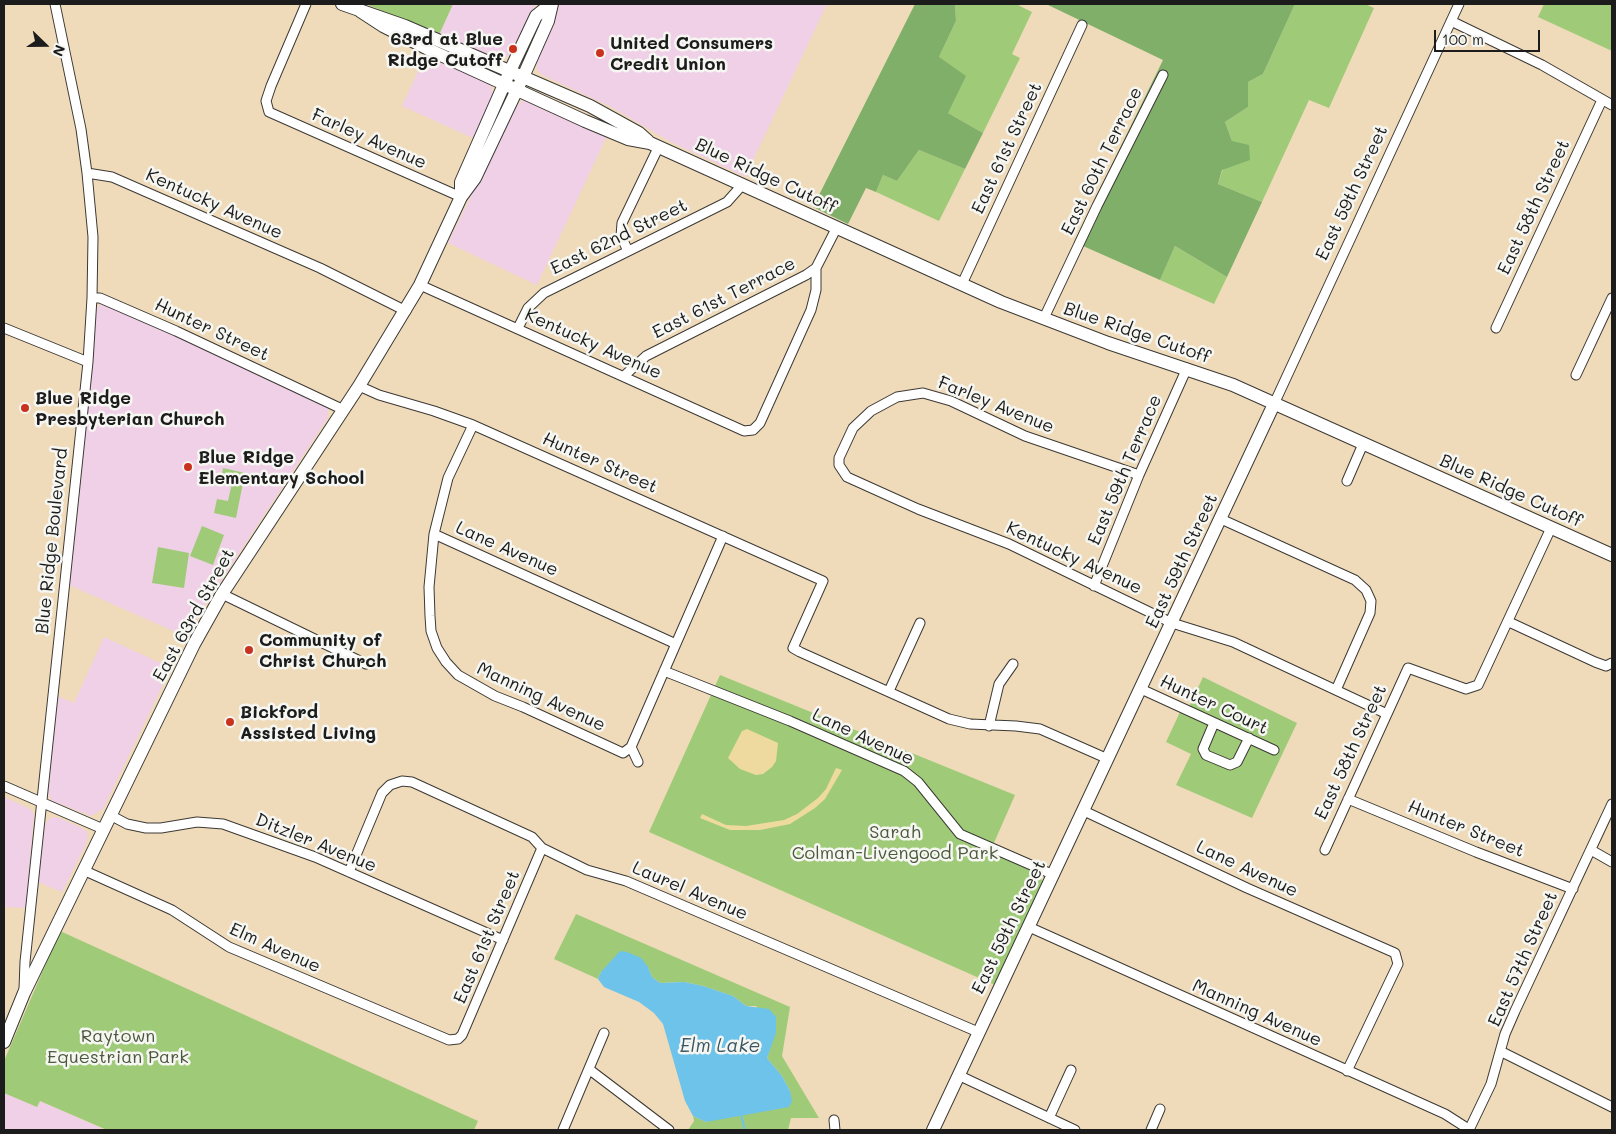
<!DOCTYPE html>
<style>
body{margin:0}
#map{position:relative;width:1616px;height:1134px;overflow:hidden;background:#efdbba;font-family:Mali,sans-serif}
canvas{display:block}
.frame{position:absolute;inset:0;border:5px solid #1c1c1c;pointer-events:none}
.north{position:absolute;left:20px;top:20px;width:50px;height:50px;-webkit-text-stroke:4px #f6f6f2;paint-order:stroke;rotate:112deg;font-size:14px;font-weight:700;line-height:20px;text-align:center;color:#1c1c1c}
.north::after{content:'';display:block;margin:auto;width:18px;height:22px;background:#1c1c1c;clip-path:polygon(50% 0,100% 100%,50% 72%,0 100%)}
.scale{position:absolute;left:1434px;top:30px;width:106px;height:22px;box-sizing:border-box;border:2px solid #1c1c1c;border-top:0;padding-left:6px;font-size:15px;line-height:18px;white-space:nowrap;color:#1c1c1c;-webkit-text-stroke:4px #f6f6f2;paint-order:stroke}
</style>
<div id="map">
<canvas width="1616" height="1134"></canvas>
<div class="frame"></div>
<div class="north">N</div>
<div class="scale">100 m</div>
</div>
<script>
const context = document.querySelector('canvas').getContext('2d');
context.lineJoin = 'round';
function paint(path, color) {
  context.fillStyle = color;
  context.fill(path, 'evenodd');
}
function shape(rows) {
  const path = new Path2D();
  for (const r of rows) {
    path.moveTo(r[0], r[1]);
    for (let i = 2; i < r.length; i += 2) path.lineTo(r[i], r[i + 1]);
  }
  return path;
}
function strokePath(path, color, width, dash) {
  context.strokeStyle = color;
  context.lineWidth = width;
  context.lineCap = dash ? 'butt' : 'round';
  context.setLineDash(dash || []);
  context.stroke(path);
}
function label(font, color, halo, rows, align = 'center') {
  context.font = font + ' Mali,sans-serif';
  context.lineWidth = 5;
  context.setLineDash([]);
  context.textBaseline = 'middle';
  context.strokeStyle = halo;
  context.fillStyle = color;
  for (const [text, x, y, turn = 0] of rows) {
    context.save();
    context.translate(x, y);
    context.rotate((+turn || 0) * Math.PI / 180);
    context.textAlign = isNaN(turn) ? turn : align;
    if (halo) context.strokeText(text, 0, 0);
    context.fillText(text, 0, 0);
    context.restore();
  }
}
paint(shape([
 [453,4,536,4,512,54,498,61,439,35],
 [560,4,827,4,745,177,669,141,611,107,542,75,537,70,537,63],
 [427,52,491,84,493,95,475,139,402,106],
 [523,100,607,136,537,285,448,243,512,112],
 [100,304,111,306,329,408,327,419,204,607,187,637,69,585,95,312],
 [104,637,171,668,103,809,91,816,52,801,48,793,57,696,74,703],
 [4,797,30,809,34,814,26,908,4,907],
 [51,817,60,818,84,829,88,834,86,844,62,892,38,882,44,826],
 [4,1093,37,1107,40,1101,101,1128,99,1130,4,1130]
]), '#efd0e6');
paint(shape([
 [366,4,453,4,439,35],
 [955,4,1016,4,1032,12,1012,54,1020,58,983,133,948,113,939,57,956,21],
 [1295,4,1365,4,1374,8,1329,108,1309,100,1262,202,1218,184,1232,141,1225,122,1248,107,1248,82,1263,74],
 [1544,4,1612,4,1612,51,1538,17],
 [919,150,965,169,939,221,876,192,883,175,897,181],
 [1175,246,1227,277,1214,304,1160,280],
 [223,468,245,473,236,518,214,513,217,499,228,501,232,483,221,480],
 [202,526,224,535,213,565,190,556],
 [158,547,189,553,184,588,152,583],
 [720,675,1015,795,990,852,1039,874,1043,882,995,985,649,832],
 [1203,677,1297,723,1252,818,1176,785,1191,754,1166,742,1180,712,1189,707],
 [576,914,790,1007,782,1056,819,1118,791,1118,788,1130,688,1130,694,1121,693,1116,706,1122,790,1091,782,1076,767,1058,775,1033,756,1006,746,1006,733,996,703,986,684,982,660,983,652,977,648,967,601,972,598,979,554,959],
 [60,931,478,1121,474,1130,107,1130,40,1101,37,1107,4,1093,4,1061]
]), '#9fcb78');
paint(shape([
 [915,4,955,4,956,21,939,57,966,76,948,113,983,133,965,169,919,150,897,181,883,175,876,192,866,188,848,224,813,207],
 [1046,4,1295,4,1263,74,1248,82,1248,107,1225,122,1232,141,1249,145,1250,160,1222,170,1218,184,1262,202,1227,277,1175,246,1160,280,1074,242,1163,60]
]), '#7faf68');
paint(shape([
 [747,729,778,743,776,761,772,767,763,774,756,775,740,769,728,758,742,731],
 [836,768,842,770,825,799,815,808,790,824,760,830,730,830,700,818,702,814,726,825,746,826,784,820,797,814,818,798,826,789]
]), '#eeda9e');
paint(shape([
 [620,951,627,952,641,958,648,967,652,977,660,983,684,982,703,986,733,996,746,1006,769,1009,776,1017,776,1033,767,1058,782,1076,790,1091,792,1101,789,1107,706,1122,693,1116,685,1101,663,1024,654,1013,639,1002,604,987,598,979,601,972]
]), '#6dc3ea');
strokePath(shape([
 [741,1115,745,1130]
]), '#6dc3ea', 2);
const street = shape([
 [306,4,271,86,266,101,269,112,461,197],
 [1451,21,1542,65,1612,105],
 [87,173,112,177,320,268,406,311],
 [628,251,621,236,622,223,659,146],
 [962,284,1082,25],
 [420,285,744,431,753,430,760,423,811,310,816,290,816,268,837,227],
 [92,298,100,298,176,331,344,410],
 [1044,318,1097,206,1163,75],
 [4,328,88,362],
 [518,328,528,308,544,293,727,202,743,184],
 [1496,328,1602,100],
 [625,375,646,356,806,275,816,268],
 [1576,375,1612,298],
 [359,386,379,395,434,411,473,425,823,581,793,648,800,652,949,719,970,724,1016,726,1040,729,1108,759],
 [1274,404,1459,4],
 [473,425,448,478,434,534,429,587,430,616,431,631,437,648,446,662,458,675,495,696,523,707,623,753,631,747],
 [1139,475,1025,436,951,401,923,393,897,397,871,411,853,428,839,458,839,465,847,477,918,509,1009,544,1172,623,1233,642,1387,714],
 [1347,481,1363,444],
 [1221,519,1355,580,1366,590,1371,601,1370,613,1336,690],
 [434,534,676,644],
 [1094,586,1139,475,1187,368],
 [222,594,366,664],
 [1509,622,1595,662,1606,666,1612,663],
 [664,671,790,721,904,771,918,782,960,834,1054,875],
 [1141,689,1274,750],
 [889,691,920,623],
 [1214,723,1203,749,1206,755,1230,765,1237,762,1249,738],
 [989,726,999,684,1013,664],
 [638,762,631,747,723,536],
 [4,786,103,829],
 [1348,799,1476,852,1573,889],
 [1084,811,1247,888,1395,953,1398,964,1347,1071],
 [110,815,127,824,146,828,161,828,197,822,223,824,315,857,503,940],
 [1325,850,1408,668,1466,689,1478,685,1551,528],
 [1591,850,1612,862],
 [83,870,172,910,229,947,449,1040,458,1039,462,1035,542,848],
 [349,872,382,793,390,785,402,781,412,782,532,837,542,848,587,870,626,881,978,1032],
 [1029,927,1445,1114,1470,1130],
 [24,989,25,962,88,362,92,298,93,237,87,173,81,129,55,4],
 [1502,1052,1612,1107],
 [590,1070,669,1130],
 [958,1075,1075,1130],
 [1049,1118,1071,1070],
 [834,1120,835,1130],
 [563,1130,604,1033],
 [1151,1130,1160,1109],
 [1469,1130,1491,1084,1505,1034,1515,1011,1612,804]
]);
const secondary = shape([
 [342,4,405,26,590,106,639,133,648,141],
 [360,11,383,26,432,51,585,121,628,139,650,143,1001,302,1108,343,1233,385,1612,555],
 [461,197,461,182,510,71,536,16,551,4],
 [4,1042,24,993,194,644,222,594,359,386,420,285,461,197,475,178,523,77,548,21,552,4],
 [933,1130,1274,404]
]);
strokePath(street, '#3c3934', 11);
strokePath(secondary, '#3c3934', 14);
strokePath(street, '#fff', 9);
strokePath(secondary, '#fff', 12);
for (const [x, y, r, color] of [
 [513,49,5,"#c8321e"],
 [600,53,5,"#c8321e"],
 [25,408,5,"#c8321e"],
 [188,467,5,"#c8321e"],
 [249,650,5,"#c8321e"],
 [230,722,5,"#c8321e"]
]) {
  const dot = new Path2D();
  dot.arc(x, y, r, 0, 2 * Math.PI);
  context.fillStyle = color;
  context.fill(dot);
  strokePath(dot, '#f6f6f2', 2);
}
label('bold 18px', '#1c1c1c', '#f6f6f2', [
 ["63rd at Blue",503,39,"right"],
 ["Ridge Cutoff",503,60,"right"],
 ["United Consumers",610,43],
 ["Credit Union",610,64],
 ["Blue Ridge",35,398],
 ["Presbyterian Church",35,419],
 ["Blue Ridge",198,457],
 ["Elementary School",198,478],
 ["Community of",259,640],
 ["Christ Church",259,661],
 ["Bickford",240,712],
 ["Assisted Living",240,733]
], 'left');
label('18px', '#1c1c1c', '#f6f6f2', [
 ["Farley Avenue",369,139,24],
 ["East 61st Street",1007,148,-65],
 ["East 60th Terrace",1102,161,-64],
 ["Blue Ridge Cutoff",766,176,25],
 ["East 59th Street",1352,193,-65],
 ["Kentucky Avenue",214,204,24],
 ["East 58th Street",1534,207,-65],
 ["East 62nd Street",619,237,-26],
 ["East 61st Terrace",724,298,-27],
 ["Hunter Street",212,330,25],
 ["Blue Ridge Cutoff",1137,333,19],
 ["Kentucky Avenue",593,344,24],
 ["Farley Avenue",996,405,22],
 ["Hunter Street",600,463,24],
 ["East 59th Terrace",1125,470,-67],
 ["Blue Ridge Cutoff",1511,491,24],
 ["Blue Ridge Boulevard",52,541,-84],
 ["Lane Avenue",507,549,24],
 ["Kentucky Avenue",1074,558,25],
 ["East 59th Street",1182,561,-65],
 ["East 63rd Street",194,615,-61],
 ["Manning Avenue",541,697,25],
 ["Hunter Court",1214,705,25],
 ["Lane Avenue",863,737,25],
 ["East 58th Street",1351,752,-65],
 ["Hunter Street",1466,829,22],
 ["Ditzler Avenue",316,843,22],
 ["Lane Avenue",1247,869,25],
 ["Laurel Avenue",690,891,23],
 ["East 59th Street",1009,927,-64],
 ["East 61st Street",487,937,-67],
 ["Elm Avenue",275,948,24],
 ["East 57th Street",1523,959,-66],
 ["Manning Avenue",1257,1013,24]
]);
label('18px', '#4a593c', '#f6f6f2', [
 ["Sarah",895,832],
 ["Colman-Livengood Park",895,853],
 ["Raytown",118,1036],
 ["Equestrian Park",118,1057]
]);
label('italic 19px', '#385664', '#f6f6f2', [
 ["Elm Lake",720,1046]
]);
</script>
